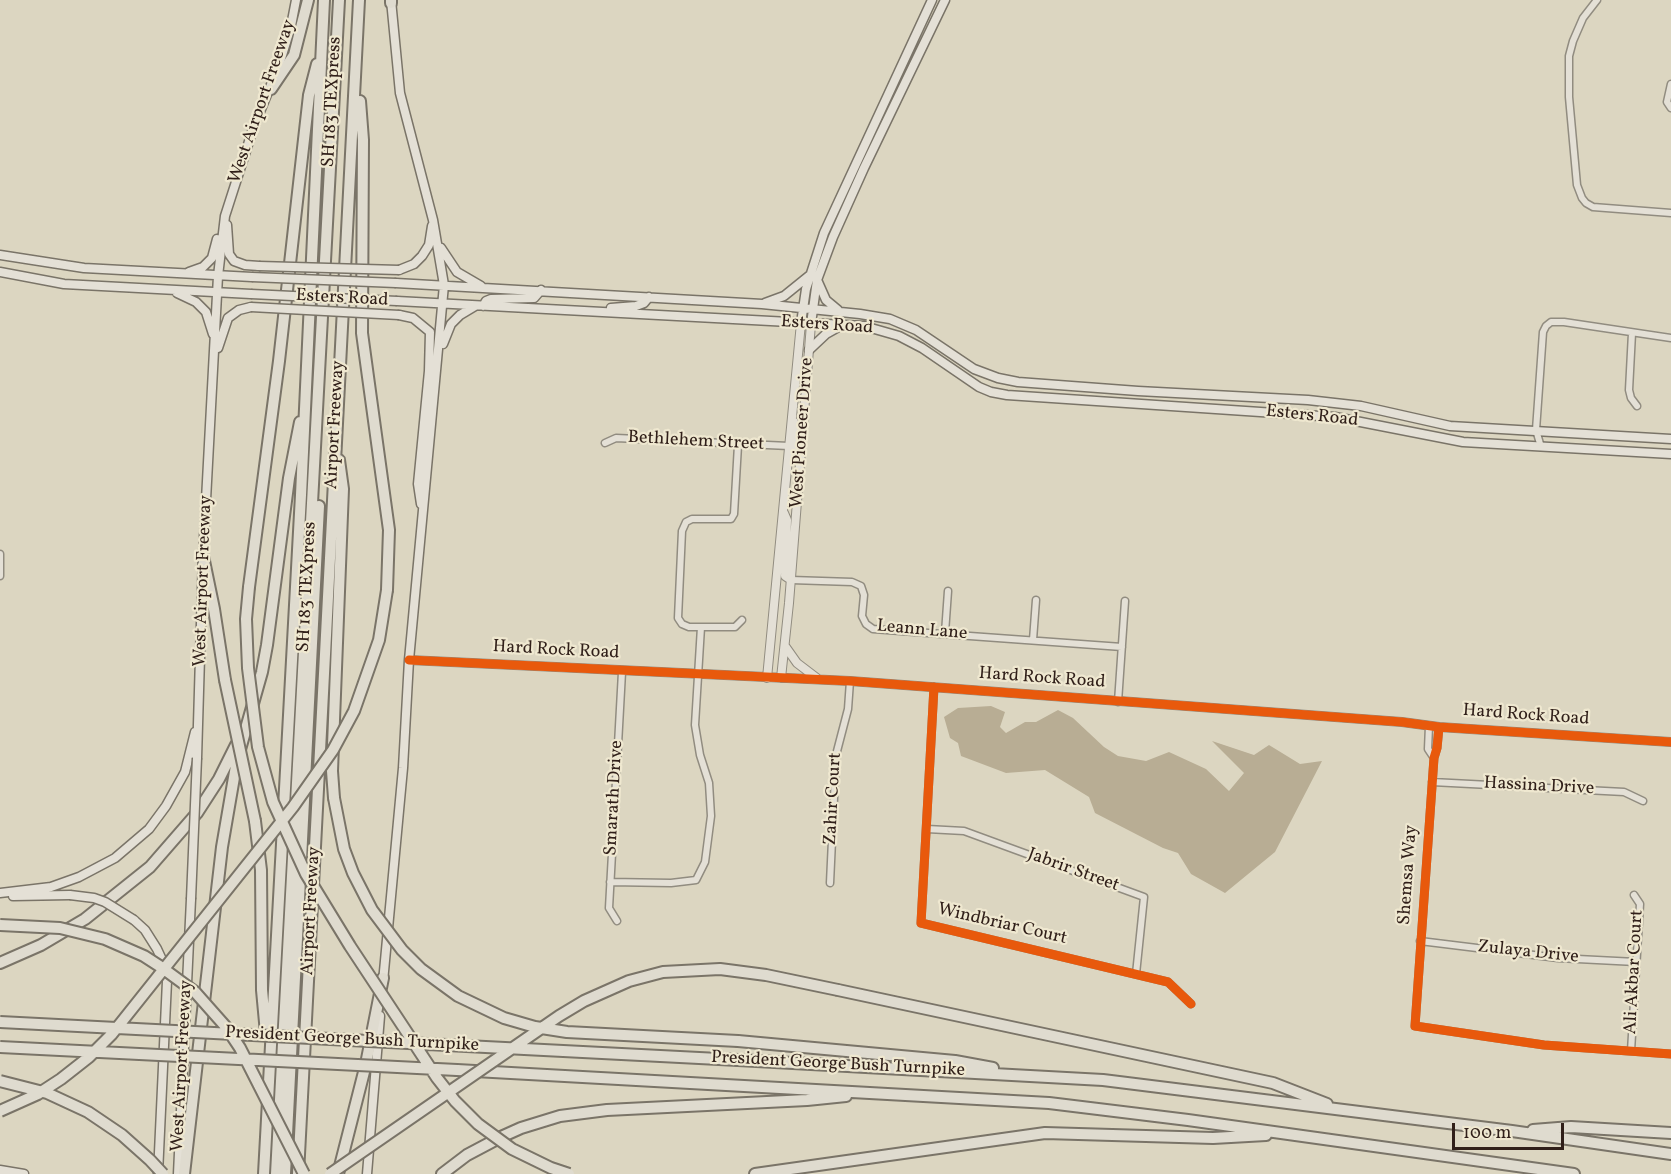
<!DOCTYPE html>
<style>
body{margin:0}
#map{position:relative;width:1671px;height:1174px;overflow:hidden;background:#dcd6c1;font-family:Vollkorn,serif}
canvas{display:block}
.scale{position:absolute;left:1452px;top:1123px;width:112px;height:27px;box-sizing:border-box;border:3px solid #301f19;border-top:0;padding-left:8px;font-size:18px;line-height:21px;white-space:nowrap;color:#301f19;-webkit-text-stroke:4px #efe8d0;paint-order:stroke}
</style>
<div id="map">
<canvas width="1671" height="1174"></canvas>
<div class="scale">100 m</div>
</div>
<script>
const context = document.querySelector('canvas').getContext('2d');
context.lineJoin = 'round';
function paint(path, color) {
  context.fillStyle = color;
  context.fill(path, 'evenodd');
}
function shape(rows) {
  const path = new Path2D();
  for (const r of rows) {
    path.moveTo(r[0], r[1]);
    for (let i = 2; i < r.length; i += 2) path.lineTo(r[i], r[i + 1]);
  }
  return path;
}
function strokePath(path, color, width, dash) {
  context.strokeStyle = color;
  context.lineWidth = width;
  context.lineCap = dash ? 'butt' : 'round';
  context.setLineDash(dash || []);
  context.stroke(path);
}
function label(font, color, halo, rows, align = 'center') {
  context.font = font + ' Vollkorn,serif';
  context.lineWidth = 4.5;
  context.setLineDash([]);
  context.textBaseline = 'middle';
  context.strokeStyle = halo;
  context.fillStyle = color;
  for (const [text, x, y, turn = 0] of rows) {
    context.save();
    context.translate(x, y);
    context.rotate((+turn || 0) * Math.PI / 180);
    context.textAlign = isNaN(turn) ? turn : align;
    if (halo) context.strokeText(text, 0, 0);
    context.fillText(text, 0, 0);
    context.restore();
  }
}
paint(shape([
 [991,706,1005,712,1000,727,1006,733,1025,722,1036,722,1058,710,1073,718,1104,747,1118,756,1146,761,1169,752,1206,769,1229,791,1244,773,1212,741,1254,755,1269,745,1300,764,1322,761,1275,852,1225,893,1191,874,1178,853,1163,848,1095,813,1089,797,1045,770,1006,773,961,756,958,743,950,738,944,717,958,708]
]), '#b8ad94');
const minor = shape([
 [1597,0,1583,18,1573,41,1569,56,1569,97,1577,185,1582,198,1586,203,1593,207,1671,213],
 [1671,84,1667,102,1671,108],
 [1632,333,1629,390,1631,398,1637,406],
 [605,443,616,438,789,446],
 [738,445,734,514,731,519,692,519,686,522,682,531,678,618,682,624,689,627,735,627,742,620],
 [1541,447,1536,430,1543,332,1546,326,1551,322,1564,322,1671,338],
 [0,554,0,576],
 [791,580,852,582,861,586,864,595,862,616,866,624,873,629,1122,647],
 [945,633,948,591],
 [1033,640,1036,600],
 [934,687,921,923,1168,982,1191,1004],
 [1118,702,1125,601],
 [1429,726,1428,749,1434,758],
 [1439,727,1437,748,1434,758,1415,1026,1544,1045,1671,1054],
 [1432,782,1624,792,1643,801],
 [927,829,964,831,1144,897,1136,974],
 [610,882,671,883,696,880,705,862,711,816,709,783,700,755,695,725,701,627],
 [830,883,836,755,848,709,850,681],
 [617,921,609,908,622,672],
 [1420,941,1558,958,1636,962],
 [1631,1051,1640,904,1634,895]
]);
const tertiary = shape([
 [794,422,797,461],
 [784,513,787,520,785,576,791,580],
 [785,646,797,663,818,679],
 [409,660,850,681,1402,722,1439,727,1671,742],
 [767,678,801,323],
 [781,678,789,603,811,324]
]);
const secondary = shape([
 [227,225,229,254,234,261,245,265,259,266],
 [441,248,457,272,481,286],
 [0,255,84,268,252,277],
 [399,270,414,264,422,256,429,245,432,226],
 [0,272,64,284,251,294],
 [189,272,203,267,212,258,217,239],
 [818,282,826,300,838,310],
 [396,283,762,304,860,314,890,319,916,330,974,369,998,378,1018,382,1138,391,1308,400,1361,406,1450,426,1671,439],
 [177,293,196,302,206,312,213,334],
 [397,301,864,326,899,336,922,348,979,387,991,392,1007,395,1335,417,1463,442,1671,454],
 [765,303,784,296,810,275],
 [483,306,486,301,491,299,534,298,541,290],
 [611,308,636,306,644,303,649,297],
 [399,315,413,318,430,332,429,371,418,484,421,504],
 [801,323,806,289,824,233,932,0],
 [811,324,817,280,833,237,864,168,945,0],
 [443,344,451,324,460,315,475,306],
 [218,348,228,318,239,310,251,307],
 [809,350,826,334,842,325],
 [197,758,203,556,218,276,225,216,253,129,279,65,291,26,296,0],
 [0,893,51,887,79,877,115,858,149,829,166,806,185,772,195,732],
 [13,896,70,895],
 [134,920,145,930,157,949,163,962,167,981,158,1174],
 [383,982,403,768,409,660,444,285,433,220,400,93,391,0],
 [0,1170,24,1174],
 [178,1174,191,899],
 [367,1174,380,1016]
]);
const motorway = shape([
 [391,0,391,3],
 [271,89,294,55,308,0],
 [360,101,363,140,362,333,389,530,387,590],
 [203,556,214,609,225,680],
 [249,587,279,361,309,95,317,64],
 [334,798,332,771,343,489,339,460],
 [255,821,261,870,262,990,266,1033],
 [0,963,41,945,85,919,150,867,197,813,219,779,236,745],
 [838,990,1273,1083,1327,1104],
 [738,1041,955,1061,993,1068],
 [738,1060,1103,1080,1512,1131,1671,1154],
 [457,1070,1049,1103,1188,1120,1574,1174],
 [1533,1130,1571,1127,1671,1133],
 [184,1174,222,847,237,760,262,672,267,645,289,478,300,422],
 [264,1174,301,495,324,0],
 [276,1174,339,0],
 [285,1174,319,506],
 [298,1174,359,0],
 [338,1174,366,1064,383,978],
 [442,1174,467,1155,501,1137,521,1128,560,1116,607,1110,807,1100,846,1096],
 [755,1174,1045,1133,1213,1138,1266,1135]
]);
strokePath(minor, '#918c80', 9);
strokePath(tertiary, '#918c80', 10);
strokePath(secondary, '#7a7468', 11);
strokePath(motorway, '#7a7468', 14);
strokePath(minor, '#e4e0d6', 6);
strokePath(tertiary, '#e4e0d6', 8);
strokePath(secondary, '#e4e0d6', 8);
strokePath(motorway, '#dfdbcf', 10);
const secondaryBridge = shape([
 [259,266,399,270],
 [252,277,396,283],
 [251,294,397,301],
 [251,307,399,315],
 [70,895,94,898,105,902,134,920],
 [191,899,197,758]
]);
const motorwayBridge = shape([
 [249,587,246,619,248,668,258,747,273,802,306,874,350,946,437,1078,455,1101,478,1124,512,1149,551,1168,569,1174],
 [225,680,255,821],
 [334,798,344,849,353,873,372,910,402,950,421,969,458,996,504,1018,535,1027,567,1032,738,1041],
 [0,925,60,928,105,939,144,956,161,967,195,992,226,1027,240,1048,304,1174],
 [0,1022,738,1060],
 [0,1047,457,1070],
 [0,1081,47,1093,88,1112,122,1135,150,1160,163,1174],
 [0,1111,38,1094,61,1079,89,1057,112,1034,293,807,333,750,354,711,379,640,387,590],
 [330,1174,559,1016,584,1001,629,981,663,972,720,969,766,975,838,990]
]);
strokePath(secondaryBridge, '#7a7468', 11, []);
strokePath(motorwayBridge, '#7a7468', 14, []);
strokePath(secondaryBridge, '#e4e0d6', 8);
strokePath(motorwayBridge, '#dfdbcf', 10);
strokePath(shape([
 [409,660,850,681,1402,722,1439,727,1671,742],
 [934,687,921,923,1168,982,1191,1004],
 [1439,727,1437,748,1434,758,1415,1026,1544,1045,1671,1054]
]), '#e8590c', 9);
label('18px', '#301f19', '#efe8d0', [
 ["West Airport Freeway",263,102,-71],
 ["SH 183 TEXpress",333,102,-87],
 ["Esters Road",342,299,3],
 ["Esters Road",827,326,4],
 ["Esters Road",1312,417,6],
 ["Airport Freeway",336,425,-87],
 ["West Pioneer Drive",803,433,-86],
 ["Bethlehem Street",696,442,3],
 ["West Airport Freeway",204,581,-88],
 ["SH 183 TEXpress",308,587,-87],
 ["Leann Lane",922,631,5],
 ["Hard Rock Road",556,651,3],
 ["Hard Rock Road",1042,679,4],
 ["Hard Rock Road",1526,716,4],
 ["Hassina Drive",1539,787,3],
 ["Smarath Drive",615,798,-87],
 ["Zahir Court",834,799,-87],
 ["Jabrir Street",1073,871,20],
 ["Shemsa Way",1409,875,-86],
 ["Airport Freeway",312,911,-87],
 ["Windbriar Court",1002,925,13],
 ["Zulaya Drive",1528,953,6],
 ["Ali Akbar Court",1635,972,-87],
 ["President George Bush Turnpike",352,1040,3],
 ["President George Bush Turnpike",838,1065,3],
 ["West Airport Freeway",183,1066,-87]
]);
</script>
